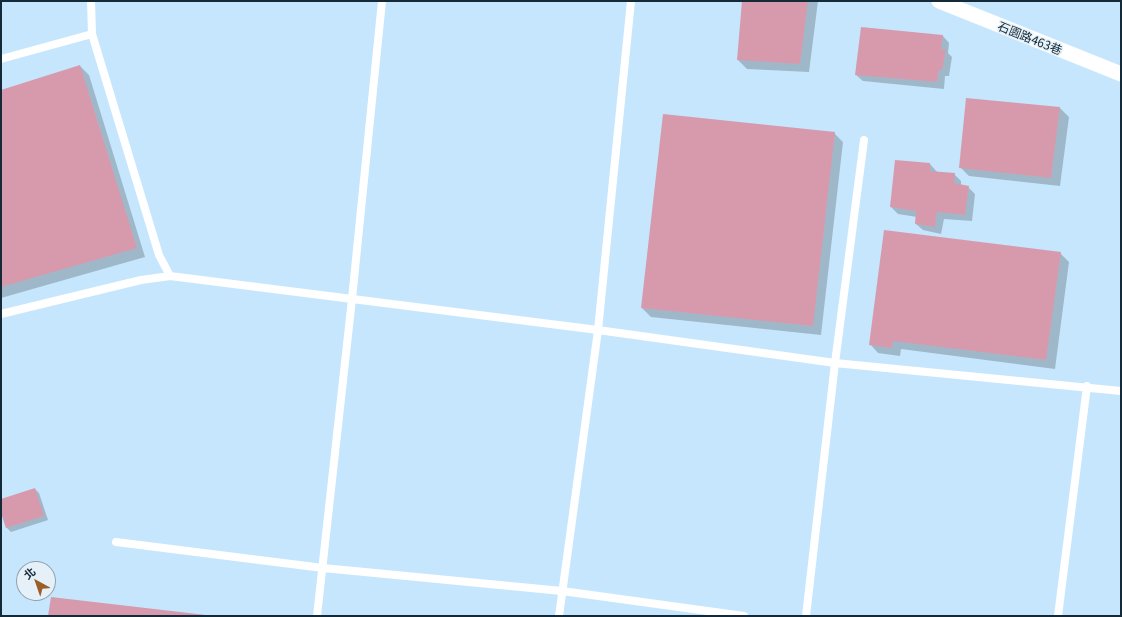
<!DOCTYPE html>
<meta charset="utf-8">
<style>
body{margin:0}
#map{position:relative;width:1122px;height:617px;overflow:hidden;background:#c6e6fd;font-family:Georgia,"Noto Sans TC",serif}
canvas{display:block}
.frame{position:absolute;inset:0;border:2px solid #152a39;pointer-events:none}
.north{position:absolute;left:16px;top:561px;width:40px;height:40px;box-sizing:border-box;background:#e5f0f8;border:1px solid #92a1ac;border-radius:50%;rotate:320deg;font-size:11px;font-weight:700;line-height:16px;text-align:center;color:#152a39}
.north::after{content:'';display:block;margin:auto;width:14px;height:18px;background:#9c5e24;clip-path:polygon(50% 0,100% 100%,50% 72%,0 100%)}
</style>
<div id="map">
<canvas width="1122" height="617"></canvas>
<div class="frame"></div>
<div class="north">北</div>
</div>
<script>
const context = document.querySelector('canvas').getContext('2d');
context.lineJoin = 'round';
function paint(path, color) {
  context.fillStyle = color;
  context.fill(path, 'evenodd');
}
function shape(rows) {
  const path = new Path2D();
  for (const r of rows) {
    path.moveTo(r[0], r[1]);
    for (let i = 2; i < r.length; i += 2) path.lineTo(r[i], r[i + 1]);
  }
  return path;
}
function strokePath(path, color, width, dash) {
  context.strokeStyle = color;
  context.lineWidth = width;
  context.lineCap = dash ? 'butt' : 'round';
  context.setLineDash(dash || []);
  context.stroke(path);
}
function label(font, color, halo, rows, align = 'center') {
  context.font = font + ' Georgia,"Noto Sans TC",serif';
  context.lineWidth = 3;
  context.setLineDash([]);
  context.textBaseline = 'middle';
  context.strokeStyle = halo;
  context.fillStyle = color;
  for (const [text, x, y, turn = 0] of rows) {
    context.save();
    context.translate(x, y);
    context.rotate((+turn || 0) * Math.PI / 180);
    context.textAlign = isNaN(turn) ? turn : align;
    if (halo) context.strokeText(text, 0, 0);
    context.fillText(text, 0, 0);
    context.restore();
  }
}
paint(shape([
 [743,1,818,1,809,72,747,69,738,60],
 [943,36,949,43,948,53,952,57,949,76,945,76,944,89,863,81,856,75],
 [80,66,89,75,145,257,1,298,1,91],
 [1060,108,1069,117,1060,186,969,176,960,167],
 [834,133,843,142,821,335,651,317,642,308],
 [930,164,937,172,954,174,961,181,961,186,968,187,975,194,972,221,944,219,941,234,923,230,916,224,917,217,898,214,891,207],
 [1060,253,1069,262,1055,369,901,349,900,356,878,353,870,344],
 [35,489,39,493,48,520,11,532,6,527,1,510,1,500]
]), '#0003');
paint(shape([
 [742,1,808,1,800,64,737,60],
 [861,27,943,35,941,49,946,50,942,70,939,70,937,82,855,75],
 [80,65,137,248,1,287,1,90],
 [966,98,1060,107,1051,178,959,168],
 [663,114,835,132,813,326,641,308],
 [895,160,930,163,930,171,955,173,954,183,969,186,965,215,937,212,935,227,915,224,916,211,890,207],
 [884,230,1061,252,1046,360,893,341,892,348,869,345],
 [35,488,44,516,6,528,1,513,1,499],
 [51,597,206,615,206,616,48,616]
]), '#d79aac');
strokePath(shape([
 [91,1,92,34,159,255,170,276],
 [1,59,92,34],
 [1,314,141,280,170,276,598,330,835,363,1121,391],
 [116,542,323,568,562,591,744,616],
 [317,616,352,299,382,1],
 [559,616,598,330,631,1],
 [806,616,835,363,864,140],
 [1058,616,1087,386]
]), '#fff', 8);
strokePath(shape([
 [939,1,1121,74]
]), '#fff', 15);
label('12px', '#152a39', '#e5f0f8', [
 ["石園路463巷",1030,38,22]
]);
</script>
